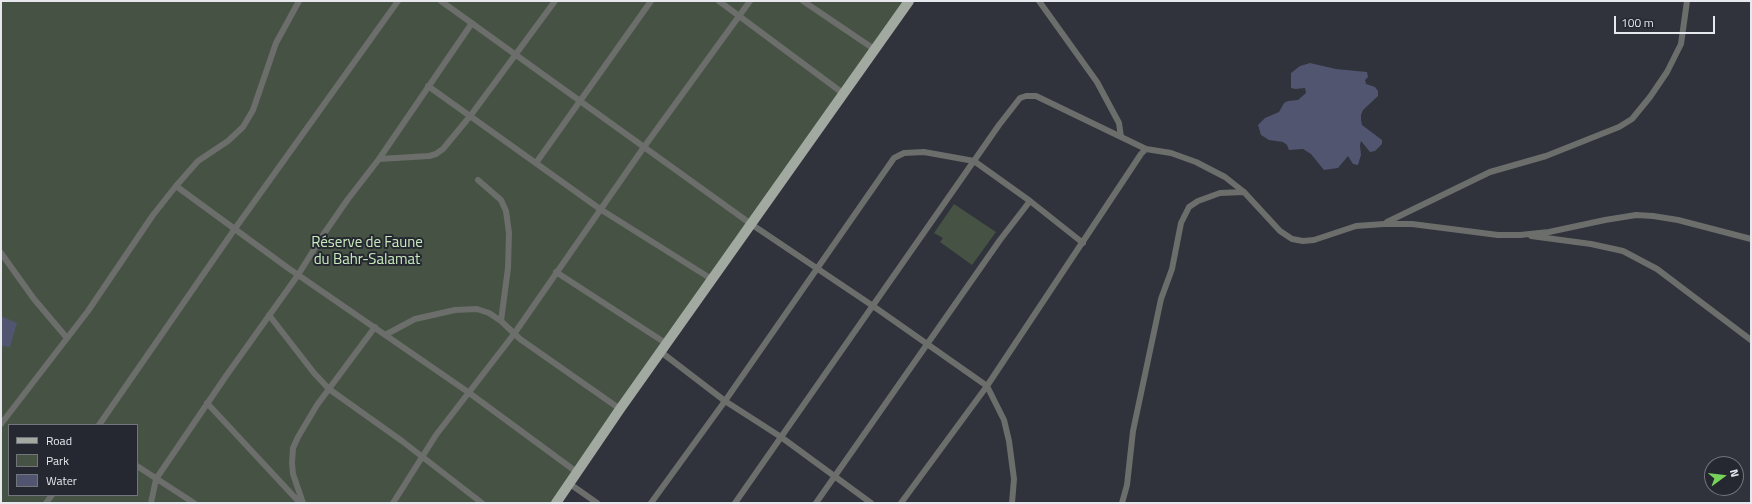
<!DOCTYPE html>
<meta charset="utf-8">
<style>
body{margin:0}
#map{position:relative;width:1752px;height:504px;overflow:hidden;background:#30323c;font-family:"Titillium Web",sans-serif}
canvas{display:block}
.frame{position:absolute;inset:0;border:2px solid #e6e8ee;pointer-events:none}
.legend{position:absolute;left:8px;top:424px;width:130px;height:72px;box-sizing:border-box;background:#262831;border:1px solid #73757d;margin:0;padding:5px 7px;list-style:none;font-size:12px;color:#e6e8ee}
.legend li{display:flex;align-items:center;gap:8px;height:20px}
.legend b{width:20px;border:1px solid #73757d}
.north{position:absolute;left:1704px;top:456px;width:40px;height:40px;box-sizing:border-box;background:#262831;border:1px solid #73757d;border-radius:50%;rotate:75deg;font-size:11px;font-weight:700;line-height:16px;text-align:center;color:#e6e8ee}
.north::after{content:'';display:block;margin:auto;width:14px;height:18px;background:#77d259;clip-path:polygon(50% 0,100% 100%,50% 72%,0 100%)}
.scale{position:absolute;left:1614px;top:16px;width:101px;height:18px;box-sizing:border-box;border:2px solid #e6e8ee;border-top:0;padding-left:5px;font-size:12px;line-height:14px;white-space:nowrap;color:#e6e8ee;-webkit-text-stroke:3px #262831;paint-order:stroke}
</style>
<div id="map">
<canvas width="1752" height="504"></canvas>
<div class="frame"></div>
<ul class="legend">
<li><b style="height:5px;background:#a2a9a0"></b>Road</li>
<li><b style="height:11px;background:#465243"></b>Park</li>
<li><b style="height:11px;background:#51556f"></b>Water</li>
</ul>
<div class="north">N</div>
<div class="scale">100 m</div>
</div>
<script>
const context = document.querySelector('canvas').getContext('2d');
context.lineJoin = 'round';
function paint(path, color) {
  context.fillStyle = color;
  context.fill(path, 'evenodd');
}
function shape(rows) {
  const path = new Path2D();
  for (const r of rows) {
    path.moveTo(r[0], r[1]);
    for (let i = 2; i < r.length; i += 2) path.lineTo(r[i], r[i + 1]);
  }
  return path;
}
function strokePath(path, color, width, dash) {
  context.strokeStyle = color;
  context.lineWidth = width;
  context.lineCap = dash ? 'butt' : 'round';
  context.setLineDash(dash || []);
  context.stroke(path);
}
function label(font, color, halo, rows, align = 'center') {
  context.font = font + ' "Titillium Web",sans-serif';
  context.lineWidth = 4;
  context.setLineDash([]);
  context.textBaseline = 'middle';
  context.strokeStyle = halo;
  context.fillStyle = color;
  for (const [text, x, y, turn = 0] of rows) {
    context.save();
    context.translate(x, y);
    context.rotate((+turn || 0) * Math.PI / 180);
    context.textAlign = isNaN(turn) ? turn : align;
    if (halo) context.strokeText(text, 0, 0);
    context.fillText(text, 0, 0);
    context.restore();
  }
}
paint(shape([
 [1,1,909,1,556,503,1,503],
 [9,425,137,425,137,495,9,495],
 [954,204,996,232,972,265,940,242,943,238,934,233]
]), '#465243');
paint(shape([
 [1310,63,1336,69,1367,72,1368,77,1365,80,1366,84,1375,87,1378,91,1378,96,1363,110,1361,115,1361,120,1362,125,1382,140,1382,144,1375,151,1370,152,1361,141,1360,145,1361,155,1358,165,1353,164,1348,156,1338,168,1324,170,1311,154,1303,149,1289,150,1287,145,1283,142,1269,140,1261,135,1258,125,1265,118,1279,112,1284,103,1288,101,1298,100,1306,93,1305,88,1295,89,1291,88,1291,73,1300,66],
 [1,316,17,323,10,347,1,346]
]), '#51556f');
strokePath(shape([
 [441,1,751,224,873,306,987,386,1004,420,1009,441,1014,479,1012,503],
 [719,1,844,94],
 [803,1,874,49],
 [1039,1,1097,82,1119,123,1121,137],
 [428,86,600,209,713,280],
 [379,159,429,156,436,154,443,149,471,115,555,1],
 [536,163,651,1],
 [478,180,501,200,506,211,509,233,508,268,501,321,520,339,620,409],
 [176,186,198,161,228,141,243,127,253,110,276,43,299,1],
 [1387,222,1490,172,1546,156,1619,127,1632,119,1650,97,1667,72,1681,44,1687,1],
 [1531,236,1591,244,1623,251,1657,269,1751,340],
 [1,253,34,299,67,338],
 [556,272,667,344],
 [269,315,314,373,329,389,402,441,482,503],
 [385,335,415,319,455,310,477,309,489,313,501,321],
 [661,352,725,401,781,437,871,503],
 [207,403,300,503],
 [1,424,88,311,153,215,176,186,288,268,468,392,578,473],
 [99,425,234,230,398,1],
 [137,466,194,503],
 [570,484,597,503],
 [46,503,52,495],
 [151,503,156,479,226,376,298,275,323,235,348,199,379,159,472,23],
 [303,503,293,474,292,463,293,448,298,437,317,405,375,327],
 [393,503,436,435,514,334,644,147,750,1],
 [651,503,725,401,894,158,904,153,924,152,974,161,1030,201],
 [735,503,999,125,1020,98,1026,96,1036,96,1146,149,1171,153,1196,162,1225,177,1244,192,1280,231,1292,239,1303,241,1314,240,1356,226,1384,224,1412,224,1498,235,1520,235,1549,232,1605,220,1636,215,1653,216,1678,220,1751,239],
 [816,503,1000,240,1030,201,1083,243],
 [901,503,987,386,1141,154,1146,149],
 [1122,503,1127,485,1133,431,1161,299,1172,269,1181,223,1189,207,1198,201,1220,193,1244,192]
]), '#6b6e6a', 6);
strokePath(shape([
 [556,503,620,409,909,1]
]), '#a2a9a0', 10);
label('15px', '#c8ebbd', '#262831', [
 ["Réserve de Faune",367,243],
 ["du Bahr-Salamat",367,260]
]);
</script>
